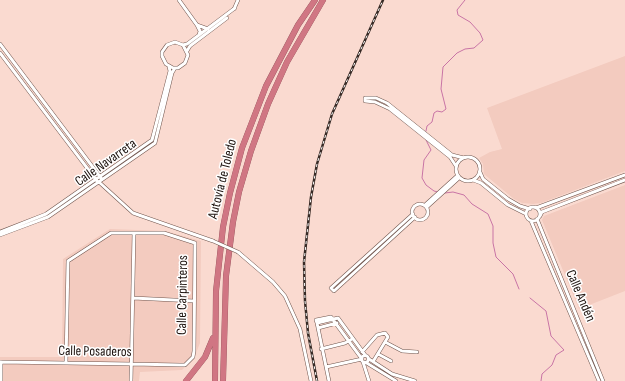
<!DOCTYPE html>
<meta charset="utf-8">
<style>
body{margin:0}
canvas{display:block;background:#fadad0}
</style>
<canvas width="625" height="381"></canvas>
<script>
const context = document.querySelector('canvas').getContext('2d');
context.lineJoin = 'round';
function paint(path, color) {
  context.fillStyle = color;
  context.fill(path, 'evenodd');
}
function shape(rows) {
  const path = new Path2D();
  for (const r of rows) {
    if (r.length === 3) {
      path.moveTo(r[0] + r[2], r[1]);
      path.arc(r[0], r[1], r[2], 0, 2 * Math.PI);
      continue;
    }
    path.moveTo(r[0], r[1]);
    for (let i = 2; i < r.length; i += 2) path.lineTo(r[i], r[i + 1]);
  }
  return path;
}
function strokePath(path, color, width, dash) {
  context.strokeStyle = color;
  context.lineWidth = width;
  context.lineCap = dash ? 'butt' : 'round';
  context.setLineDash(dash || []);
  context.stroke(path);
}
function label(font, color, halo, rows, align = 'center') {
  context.font = font + ' "Sofia Sans Condensed",sans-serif';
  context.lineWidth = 3;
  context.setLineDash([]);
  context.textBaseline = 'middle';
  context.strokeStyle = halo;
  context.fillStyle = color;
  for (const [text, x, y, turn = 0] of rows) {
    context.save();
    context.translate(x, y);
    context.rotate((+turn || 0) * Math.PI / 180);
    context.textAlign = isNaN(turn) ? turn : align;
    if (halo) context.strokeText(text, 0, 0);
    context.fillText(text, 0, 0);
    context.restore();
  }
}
paint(shape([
 [625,56,625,171,541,203,533,204,522,203,514,199,484,174,483,164,479,158,490,152,502,149,487,108],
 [625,185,625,291,579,309,542,220,544,216],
 [110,229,165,231,201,241,200,343,194,358,182,370,140,372,139,381,0,381,0,357,62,357,63,259]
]), '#f3cbbf');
strokePath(shape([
 [426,131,427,126,432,122,434,113,437,111,442,112,446,109,441,89,443,67,457,53,465,49,474,48,483,40,480,33,470,22,458,15,457,10,465,0],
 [426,140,431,150,424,160,422,178,426,185,434,191,438,192],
 [445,193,453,192,464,195,472,204,488,214,493,226,493,243,496,257,513,274,519,289],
 [530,298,546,311,551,336,564,350,556,355,552,365,542,374,541,381]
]), '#c874a5', 1);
const minor = shape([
 [179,0,197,25],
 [234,9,238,0],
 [199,35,200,31,197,25,208,29],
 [0,44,101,178],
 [183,45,188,55,185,63,178,68,173,68,166,64,162,56,162,52,167,45,175,42,183,45,187,44,235,8],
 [187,51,190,46,227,18],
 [0,53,97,181],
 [468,169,12],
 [456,166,450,157,390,109,375,102,365,101,365,98,376,98,387,103,452,155,464,158],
 [480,172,483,179,508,199,520,206,530,209],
 [473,180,481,183,508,205,526,214],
 [100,183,133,213,213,241],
 [420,212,8],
 [425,205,457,176],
 [427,207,459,178],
 [533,214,7],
 [536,208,625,175],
 [413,214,331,288,334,291,415,217],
 [540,216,542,212,625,180],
 [537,219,603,381],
 [531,221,599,381],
 [0,232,46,214,152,140,170,71,169,67],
 [0,235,48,217,155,143,172,73,175,68],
 [238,252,273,282,285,296,300,329,311,381],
 [133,298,194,301],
 [317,323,316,320,331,317,362,359,326,367],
 [317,323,338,318,365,355],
 [317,323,329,381],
 [318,328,337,323],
 [385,342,402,351,417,352],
 [321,349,345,343,352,339],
 [362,352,377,335,385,333,388,337,374,360],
 [378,354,391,361],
 [365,359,3.5],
 [369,359,392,374,415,381],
 [0,362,132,364,180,365,185,365,193,357,194,351,195,243,164,233,111,233,68,261,66,363],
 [363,362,369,381],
 [365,362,396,381],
 [1,381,1,362],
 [131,381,134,233]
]);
const motorway = shape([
 [186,381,205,357,213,338],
 [215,381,216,291,223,227,230,193,242,148,266,86,298,25,315,0],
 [223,381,226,276,233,222,239,192,251,151,268,104,287,62,323,0]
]);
strokePath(minor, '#71564e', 4);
strokePath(motorway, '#91535a', 6);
strokePath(minor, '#fff', 3);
strokePath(motorway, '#d07683', 5.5);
const rail = shape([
 [317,381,308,333,305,301,304,262,311,197,317,164,332,114,383,0]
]);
strokePath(rail, '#362924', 2.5);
strokePath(rail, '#fff', 1, [3]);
const minorBridge = shape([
 [213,241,238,252]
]);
strokePath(minorBridge, '#71564e', 4, []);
strokePath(minorBridge, '#fff', 3);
label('14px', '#1d120e', '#fff', [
 ["Calle Navarreta",106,163,-35],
 ["Autovía de Toledo",223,179,-76],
 ["Calle Carpinteros",183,295,-89],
 ["Calle Andén",580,296,67],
 ["Calle Posaderos",95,352,1]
]);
</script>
